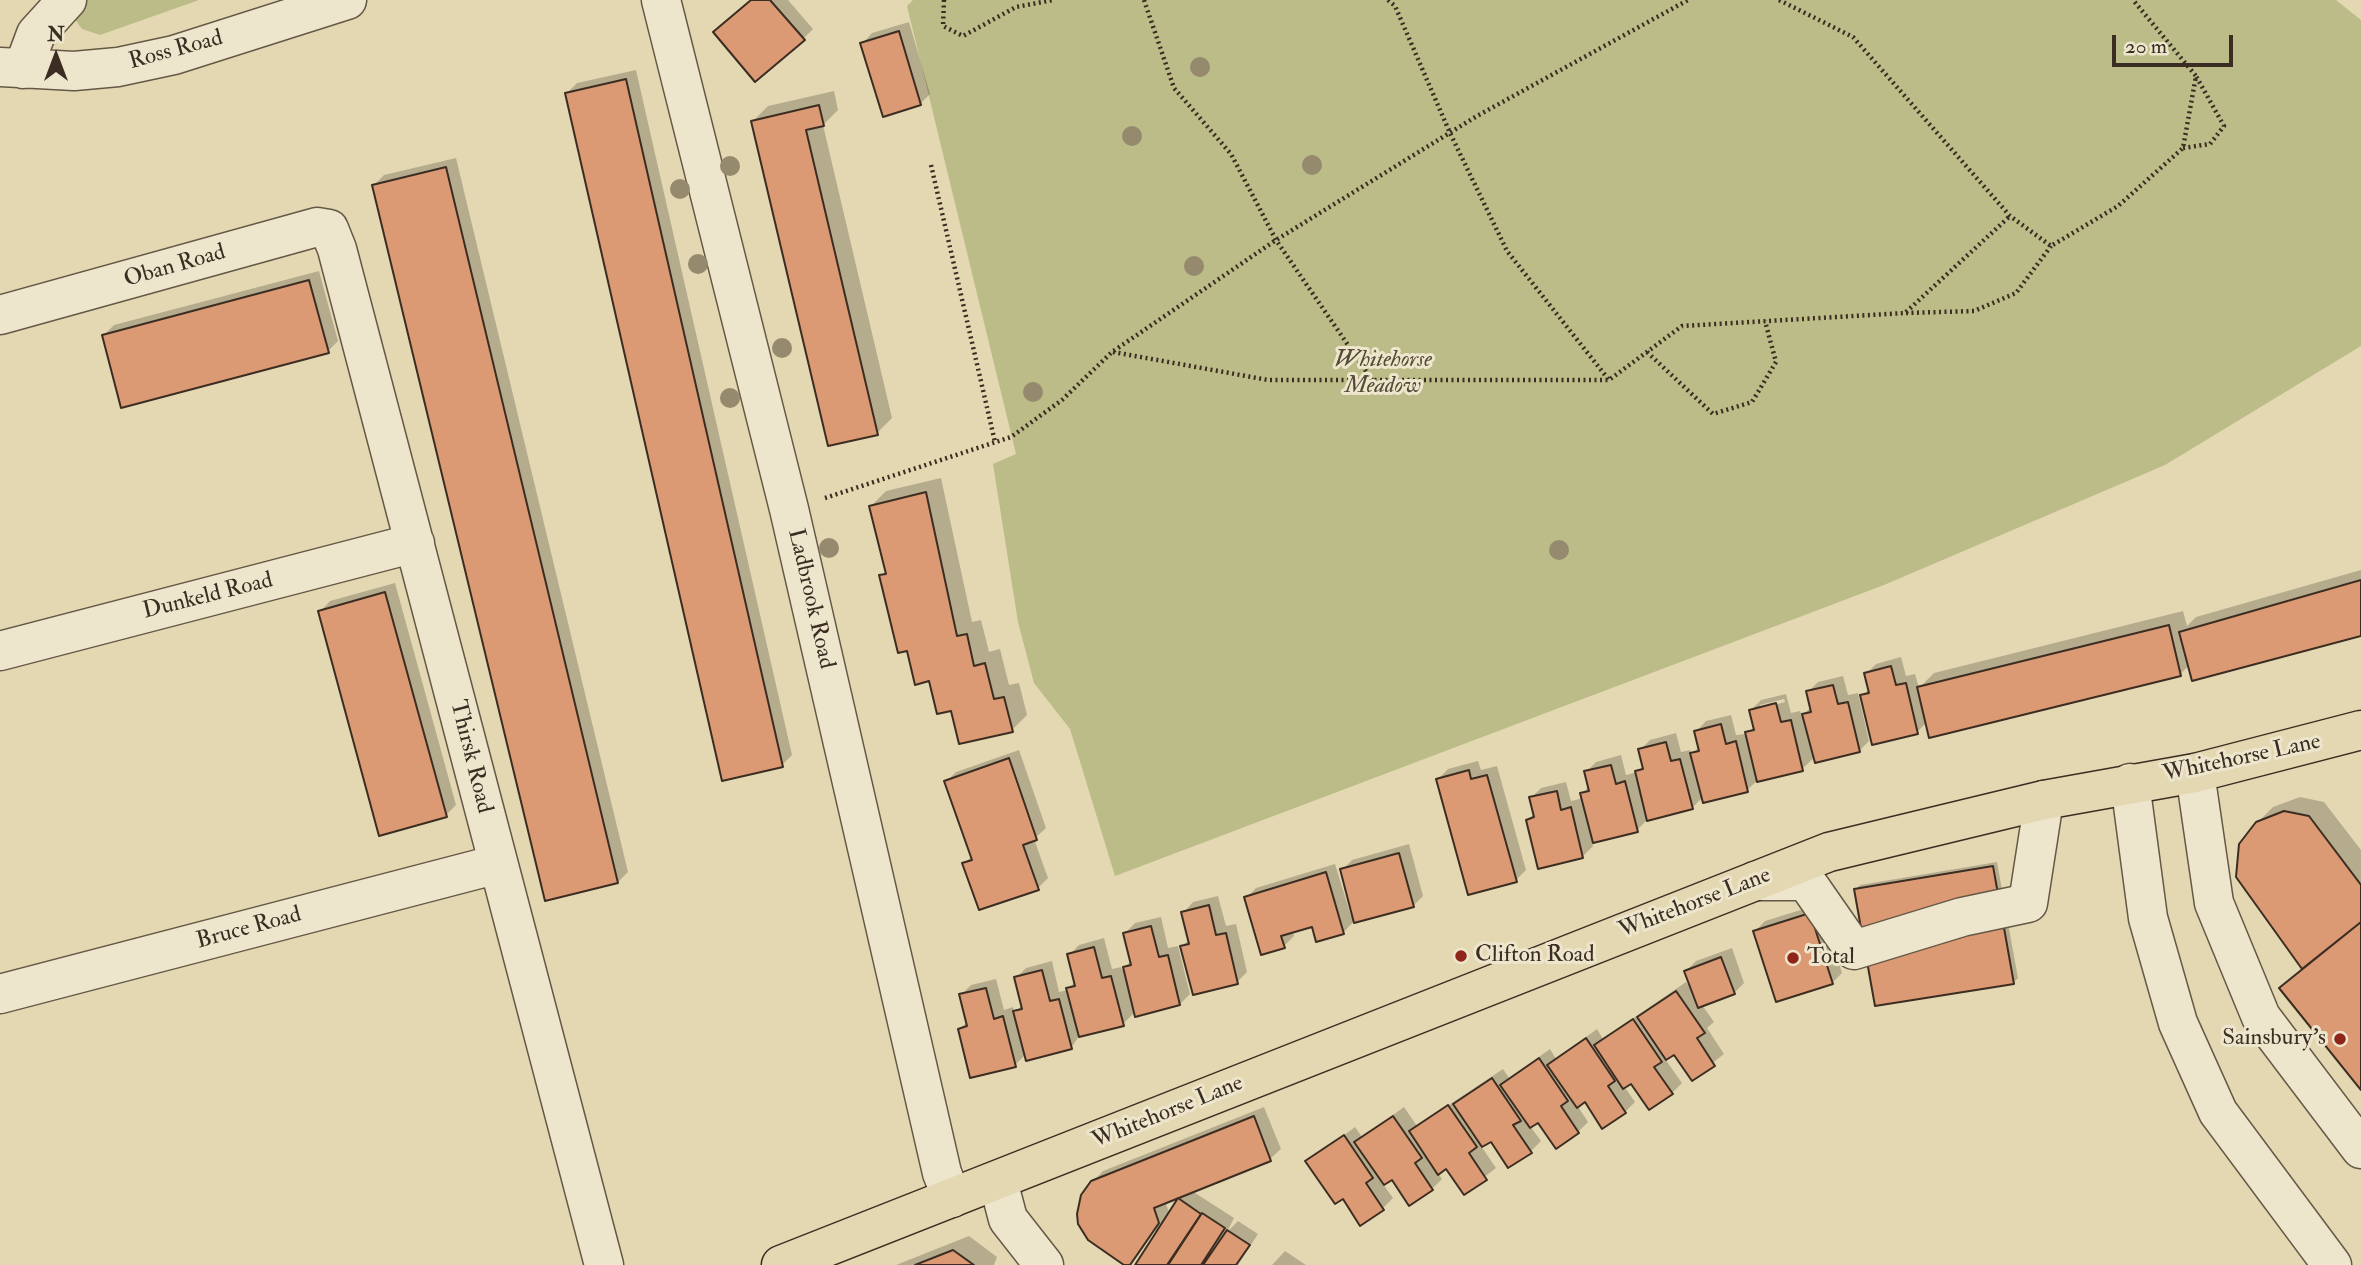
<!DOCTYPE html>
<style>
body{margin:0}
#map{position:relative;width:2361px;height:1265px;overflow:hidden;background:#e3d8b2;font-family:"IM FELL Double Pica",serif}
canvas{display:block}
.north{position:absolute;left:21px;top:21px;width:70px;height:70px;-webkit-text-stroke:5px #ede6cd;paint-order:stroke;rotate:0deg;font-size:19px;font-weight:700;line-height:28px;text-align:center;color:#3c2d22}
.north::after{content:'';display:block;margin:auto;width:24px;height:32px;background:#3c2d22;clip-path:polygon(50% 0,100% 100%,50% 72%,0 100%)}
.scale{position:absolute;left:2112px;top:35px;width:121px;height:32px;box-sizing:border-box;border:4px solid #3c2d22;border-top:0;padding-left:9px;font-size:21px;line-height:24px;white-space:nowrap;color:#3c2d22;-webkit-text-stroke:5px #ede6cd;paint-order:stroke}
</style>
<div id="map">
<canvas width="2361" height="1265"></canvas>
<div class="north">N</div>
<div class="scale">20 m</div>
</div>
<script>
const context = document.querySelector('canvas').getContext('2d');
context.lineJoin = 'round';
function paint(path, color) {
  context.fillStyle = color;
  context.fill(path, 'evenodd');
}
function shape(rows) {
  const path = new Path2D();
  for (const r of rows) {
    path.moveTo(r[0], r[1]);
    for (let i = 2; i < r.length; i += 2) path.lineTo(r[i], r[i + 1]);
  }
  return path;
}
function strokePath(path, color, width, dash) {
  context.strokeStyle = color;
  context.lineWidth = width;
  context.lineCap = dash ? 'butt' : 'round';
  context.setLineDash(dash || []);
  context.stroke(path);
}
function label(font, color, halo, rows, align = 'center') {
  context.font = font + ' "IM FELL Double Pica",serif';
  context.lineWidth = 6;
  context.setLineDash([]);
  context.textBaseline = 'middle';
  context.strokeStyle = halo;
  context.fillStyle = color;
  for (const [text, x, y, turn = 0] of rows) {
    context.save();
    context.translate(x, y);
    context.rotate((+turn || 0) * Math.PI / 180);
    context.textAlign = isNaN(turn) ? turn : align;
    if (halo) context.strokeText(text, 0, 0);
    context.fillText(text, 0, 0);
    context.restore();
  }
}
paint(shape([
 [69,0,199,0,100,35,82,29,74,18],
 [913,0,2336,0,2361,20,2361,346,2165,465,1884,585,1115,876,1070,729,1034,683,1018,622,993,464,1016,454,907,6]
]), '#bbbc87');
paint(shape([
 [752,0,788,0,813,29,803,39],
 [909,22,930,94,920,104,862,44,872,33],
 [636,70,792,755,782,765,567,93,577,83],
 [834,91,838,110,823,125,892,418,877,433,753,121,768,106],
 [456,158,628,872,618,882,374,185,384,175],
 [319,271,338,341,328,351,104,335,114,325],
 [941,478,972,622,981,620,989,652,1000,649,1009,685,1019,683,1027,715,1012,730,952,709,908,649,881,576,887,570,871,506,886,491],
 [2361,570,2361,634,2190,665,2180,674,1927,722,1917,732,1862,696,1869,689,1866,674,1876,664,1901,657,1906,676,1915,674,1919,688,1934,673,2183,611,2187,626,2196,617],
 [395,583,456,805,446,815,320,612,330,601],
 [1843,676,1848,695,1858,693,1869,741,1859,751,1815,757,1802,769,1758,780,1747,790,1703,797,1692,808,1647,820,1637,830,1592,841,1593,846,1583,856,1528,820,1535,813,1531,798,1541,788,1566,782,1571,801,1583,798,1582,794,1589,786,1586,772,1596,762,1621,755,1626,775,1637,772,1644,765,1640,750,1650,740,1676,733,1681,752,1690,750,1691,755,1700,746,1696,732,1706,721,1731,715,1736,735,1746,734,1755,726,1751,710,1761,700,1786,694,1791,713,1800,711,1802,716,1811,707,1808,692,1818,682],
 [1784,699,1785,702,1760,709,1760,705],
 [1019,750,1046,828,1034,839,1048,878,1038,888,964,864,972,856,946,782,956,772],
 [1478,761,1481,770,1497,766,1526,870,1516,880,1438,779,1448,769],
 [2300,797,2324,802,2361,850,2361,1087,2281,988,2303,967,2257,823,2273,807],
 [1409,844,1423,896,1413,906,1355,920,1343,933,1313,925,1293,931,1294,936,1284,946,1246,898,1256,888,1335,864,1351,916,1354,915,1342,870,1352,860],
 [1997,862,2018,978,2013,983,1855,890,1860,885],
 [1218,896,1226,926,1236,924,1247,972,1237,982,1182,946,1190,939,1183,913,1193,902],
 [1820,904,1842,973,1832,983,1755,931,1765,921],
 [1161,917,1168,948,1178,946,1190,994,1180,1004,1135,1012,1123,1024,1080,1035,1071,1048,1026,1054,1015,1065,960,1029,967,1022,961,995,971,985,996,979,1004,1010,1013,1007,1014,1013,1023,1004,1016,978,1026,968,1052,961,1059,992,1068,990,1075,981,1069,955,1079,945,1104,938,1112,969,1121,967,1122,970,1132,960,1125,933,1135,923],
 [1732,948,1744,983,1734,993,1702,1005,1714,1022,1707,1028,1724,1054,1692,1079,1675,1052,1665,1059,1682,1083,1672,1093,1632,1081,1624,1086,1635,1102,1625,1112,1585,1100,1577,1105,1588,1122,1578,1132,1538,1120,1530,1126,1541,1141,1531,1151,1491,1140,1481,1146,1496,1168,1464,1193,1446,1166,1438,1173,1442,1179,1432,1189,1392,1177,1383,1184,1393,1198,1383,1208,1343,1197,1308,1162,1355,1127,1362,1137,1404,1107,1417,1126,1503,1069,1509,1078,1550,1049,1556,1059,1597,1029,1603,1039,1686,982,1692,990,1686,971,1696,961],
 [1264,1107,1281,1149,1270,1159,1192,1191,1234,1218,1227,1232,1238,1221,1258,1234,1238,1265,1137,1265,1158,1232,1155,1231,1138,1256,1127,1265,1092,1182,1103,1171],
 [1186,1193,1180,1199,1170,1215,1165,1201],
 [969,1236,997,1257,994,1265,896,1265],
 [1285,1251,1306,1265,1272,1265]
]), '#0003');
const building = shape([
 [751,0,770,0,805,40,755,82,713,32,751,0],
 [899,31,921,105,883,117,860,43,899,31],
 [626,79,783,767,722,781,565,93,626,79],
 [819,105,824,126,806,130,878,435,828,446,751,121,819,105],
 [446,167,618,883,545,901,372,185,446,167],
 [309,280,329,353,121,408,102,335,309,280],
 [926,492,957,636,967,634,974,666,985,663,994,699,1004,697,1013,732,959,744,951,711,937,714,929,681,915,685,907,651,898,653,879,575,886,574,869,506,926,492],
 [2361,580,2361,636,2192,681,2179,632,2361,580],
 [385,592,447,817,379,836,318,611,385,592],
 [2169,625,2181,676,1929,738,1917,687,2169,625],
 [1891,666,1896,685,1906,683,1918,734,1872,745,1860,695,1869,693,1864,673,1891,666],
 [1833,685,1838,704,1848,702,1860,752,1815,763,1802,714,1811,712,1806,691,1833,685],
 [1776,703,1781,722,1791,720,1803,771,1757,782,1745,732,1754,730,1749,710,1776,703],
 [1721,724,1726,744,1736,741,1748,792,1703,803,1690,753,1699,751,1694,731,1721,724],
 [1666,742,1671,761,1680,759,1693,809,1647,821,1635,771,1643,769,1638,749,1666,742],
 [1009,758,1037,840,1023,845,1039,890,979,910,962,863,972,860,944,781,1009,758],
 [1611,765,1616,784,1625,781,1638,832,1593,843,1580,793,1589,791,1584,771,1611,765],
 [1469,770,1471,779,1487,775,1517,882,1468,895,1436,779,1469,770],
 [1557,791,1561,810,1571,807,1583,858,1538,869,1526,820,1534,817,1529,797,1557,791],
 [2284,811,2309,816,2361,885,2361,922,2302,969,2236,877,2239,844,2256,822,2284,811],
 [1399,853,1414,907,1354,923,1340,869,1399,853],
 [1993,866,2014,984,1875,1006,1854,889,1993,866],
 [1326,872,1344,934,1316,942,1312,927,1281,936,1285,948,1261,955,1244,897,1326,872],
 [1209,905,1216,935,1226,933,1238,984,1193,995,1180,946,1189,944,1181,912,1209,905],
 [1810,913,1833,984,1776,1002,1753,931,1810,913],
 [2361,922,2361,1090,2279,988,2361,922],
 [1151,926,1159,957,1168,955,1180,1005,1135,1017,1123,967,1131,965,1123,933,1151,926],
 [1094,947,1102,978,1111,976,1124,1026,1079,1037,1066,988,1075,986,1067,954,1094,947],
 [1721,957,1735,994,1698,1008,1684,971,1721,957],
 [1042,970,1050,1001,1059,999,1072,1049,1026,1061,1013,1011,1022,1009,1014,977,1042,970],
 [986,988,994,1019,1003,1016,1016,1067,970,1078,958,1029,967,1026,959,994,986,988],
 [1676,991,1705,1033,1697,1038,1715,1066,1692,1081,1674,1055,1666,1060,1637,1017,1676,991],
 [1633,1019,1662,1062,1654,1067,1673,1094,1649,1110,1631,1084,1623,1089,1594,1045,1633,1019],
 [1586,1038,1615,1081,1608,1086,1626,1113,1602,1129,1585,1102,1577,1108,1547,1065,1586,1038],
 [1539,1058,1568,1101,1561,1106,1579,1133,1556,1149,1538,1123,1530,1128,1500,1085,1539,1058],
 [1492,1078,1521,1121,1513,1125,1532,1153,1508,1168,1491,1142,1482,1147,1453,1104,1492,1078],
 [1448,1105,1477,1147,1469,1153,1487,1180,1464,1195,1446,1169,1438,1175,1409,1131,1448,1105],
 [1254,1116,1271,1161,1154,1208,1159,1223,1130,1265,1124,1265,1088,1240,1078,1224,1077,1214,1081,1195,1091,1181,1254,1116],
 [1393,1116,1422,1158,1415,1163,1433,1190,1409,1206,1392,1180,1384,1185,1354,1142,1393,1116],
 [1344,1135,1373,1178,1366,1183,1384,1210,1360,1226,1343,1199,1335,1204,1305,1161,1344,1135],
 [1178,1198,1201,1214,1167,1265,1135,1265,1178,1198],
 [1202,1213,1225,1228,1201,1265,1168,1265,1202,1213],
 [1227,1230,1250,1245,1236,1265,1203,1265,1227,1230],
 [953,1250,974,1265,915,1265,953,1250]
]);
paint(building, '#db9a74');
strokePath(building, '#3c2d22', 2);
const minor = shape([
 [661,0,789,509,942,1173,952,1198],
 [0,67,74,71,118,67,174,55,347,0],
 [23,69,36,34,67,0],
 [0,315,317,227,329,229,337,249,604,1265],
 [0,651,415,543],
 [2195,773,2214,903,2261,1017,2361,1149],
 [2130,783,2148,918,2178,1023,2218,1112,2332,1265],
 [1755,881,1806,881,1854,950,1962,917,2028,903,2044,800],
 [0,994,498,864],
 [998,1181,1008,1219,1044,1265]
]);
const major = shape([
 [781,1265,1829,852,2044,800,2195,773,2361,730]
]);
strokePath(minor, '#665846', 41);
strokePath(major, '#3c2d22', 41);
strokePath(shape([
 [944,0,943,26,963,36,1016,7,1053,0],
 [1144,0,1174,88,1231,154,1276,240,1372,380],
 [1388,0,1395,6,1450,133,1507,251,1609,380],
 [1779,0,1853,37,2010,216,2051,246,2118,206,2183,148,2196,76,2133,0],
 [2183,148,2210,144,2224,126,2196,76],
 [931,165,995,442],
 [1906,313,1974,311,2016,293,2051,246],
 [1113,352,1268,380,1609,380,1682,326,1905,313,2010,216],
 [1647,352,1713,414,1752,402,1776,362,1765,321],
 [825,498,1011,437,1062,400,1112,352,1276,240,1477,116,1688,0]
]), '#3c2d22', 4.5, [2, 3.5]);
strokePath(minor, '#ede6cd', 38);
strokePath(major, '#e3d8b2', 38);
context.fillStyle = '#958a6e';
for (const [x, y] of [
 [1200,67],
 [1132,136],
 [1312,165],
 [730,166],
 [680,189],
 [698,264],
 [1194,266],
 [782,348],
 [1033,392],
 [730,398],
 [829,548],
 [1559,550]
]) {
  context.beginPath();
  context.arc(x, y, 10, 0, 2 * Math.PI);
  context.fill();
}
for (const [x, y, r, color] of [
 [1461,956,7,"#8f2418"],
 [1793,958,7,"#8f2418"],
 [2340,1039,7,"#8f2418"]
]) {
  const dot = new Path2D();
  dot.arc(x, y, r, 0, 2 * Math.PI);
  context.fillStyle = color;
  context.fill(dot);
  strokePath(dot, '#ede6cd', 2.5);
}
label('23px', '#3c2d22', '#ede6cd', [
 ["Ross Road",176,51,-15],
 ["Oban Road",175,267,-16],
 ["Dunkeld Road",208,597,-14],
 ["Ladbrook Road",810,599,77],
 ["Thirsk Road",470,757,76],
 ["Whitehorse Lane",2242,759,-12],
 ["Whitehorse Lane",1695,904,-21],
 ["Bruce Road",249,929,-15],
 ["Whitehorse Lane",1168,1113,-22]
]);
label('italic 23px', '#554a36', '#ede6cd', [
 ["Whitehorse",1383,361],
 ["Meadow",1383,387]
]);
label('23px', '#3c2d22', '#ede6cd', [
 ["Clifton Road",1475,956],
 ["Total",1807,958],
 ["Sainsbury's",2326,1039,"right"]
], 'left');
</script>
